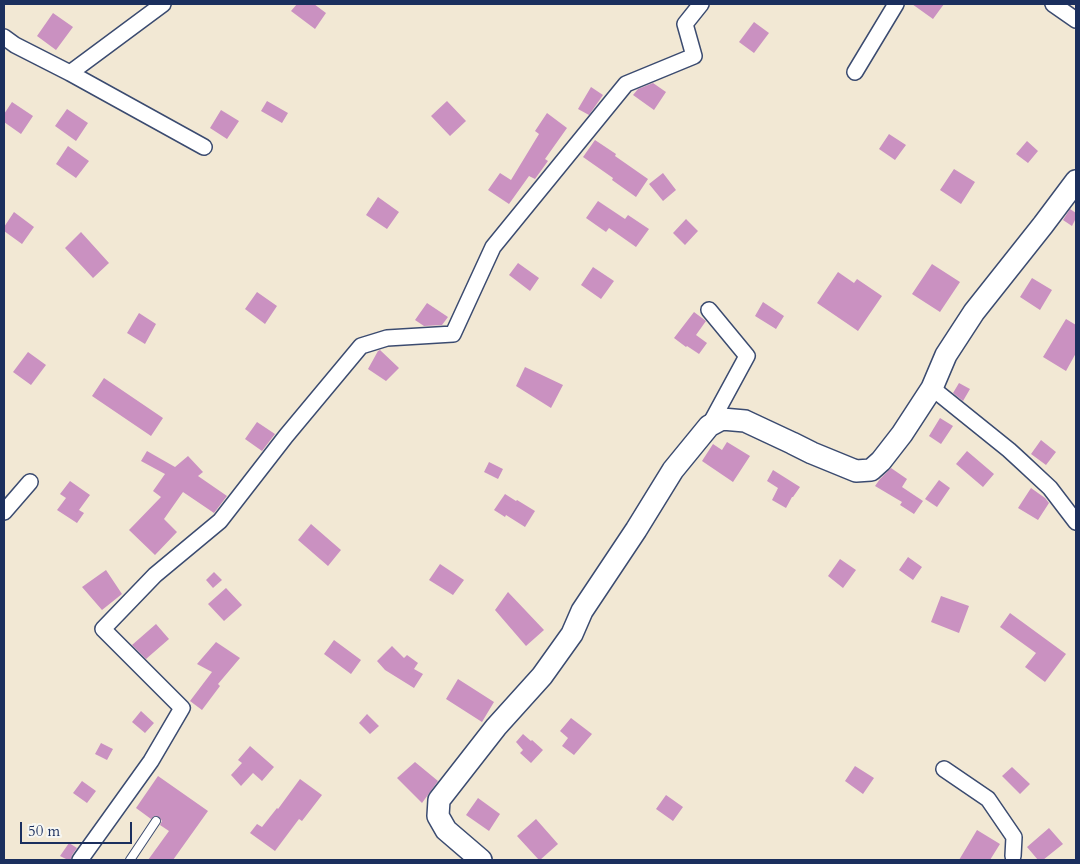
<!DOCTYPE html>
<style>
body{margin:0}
#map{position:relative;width:1080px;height:864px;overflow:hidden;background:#f2e8d4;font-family:Cardo,serif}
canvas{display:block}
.frame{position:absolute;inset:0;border:5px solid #1b2f5e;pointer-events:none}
.scale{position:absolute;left:20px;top:822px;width:112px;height:22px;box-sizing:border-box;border:2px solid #1b2f5e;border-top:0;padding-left:6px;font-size:15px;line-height:18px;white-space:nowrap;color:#1b2f5e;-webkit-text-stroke:4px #f6f6f2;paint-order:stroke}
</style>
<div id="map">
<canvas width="1080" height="864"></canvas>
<div class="frame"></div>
<div class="scale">50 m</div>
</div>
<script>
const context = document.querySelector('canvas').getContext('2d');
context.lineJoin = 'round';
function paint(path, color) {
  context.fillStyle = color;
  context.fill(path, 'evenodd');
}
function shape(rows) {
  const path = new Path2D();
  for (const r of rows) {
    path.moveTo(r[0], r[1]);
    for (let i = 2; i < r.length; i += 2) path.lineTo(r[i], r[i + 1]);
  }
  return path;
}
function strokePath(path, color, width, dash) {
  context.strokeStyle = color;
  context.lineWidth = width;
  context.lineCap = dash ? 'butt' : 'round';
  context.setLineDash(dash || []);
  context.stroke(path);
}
paint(shape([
 [297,4,314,4,326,13,315,29,291,11],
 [912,4,944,4,933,19],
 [53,13,73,27,56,50,37,36],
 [754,22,769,33,754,53,739,42],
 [653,83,666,92,654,110,633,95,638,89],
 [591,87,603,95,589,115,578,109],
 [267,101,288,113,282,123,261,111],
 [447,101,466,121,450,136,431,116],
 [12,102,33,116,21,134,4,122,4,114],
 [67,109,88,123,76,141,55,126],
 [221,110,239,121,227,139,210,128],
 [547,113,567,128,545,159,548,161,535,179,529,176,509,204,488,190,500,173,511,180,539,134,535,131],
 [889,134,906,145,895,160,879,149],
 [595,140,616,154,615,156,648,179,636,197,612,180,613,178,583,157],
 [1027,141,1038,151,1028,163,1016,154],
 [68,146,89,161,76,178,56,164],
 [954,169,975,182,961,204,940,190],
 [663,173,676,190,663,201,649,184],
 [378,197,399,212,387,229,366,215],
 [598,201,625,219,628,215,649,229,636,247,609,228,606,232,586,218],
 [1070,209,1076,213,1076,218,1072,226,1063,220],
 [14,212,34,227,22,244,4,231,4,227],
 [686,219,698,231,685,245,673,233],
 [81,232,109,263,93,278,65,248],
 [518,263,539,278,530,291,509,275],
 [932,264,960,282,940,312,912,294],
 [593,267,614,281,601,299,581,285],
 [838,272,854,283,857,279,882,296,858,331,817,303],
 [1032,278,1052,290,1040,310,1020,297],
 [257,292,277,306,265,324,245,309],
 [763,302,784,316,776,329,755,316],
 [427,303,448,317,442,325,424,326,415,320],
 [694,312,706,321,696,335,707,343,699,354,687,346,686,347,674,338],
 [139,313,156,324,145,344,127,333],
 [1066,319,1076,325,1076,353,1066,371,1043,357],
 [380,350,399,368,386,381,368,369,378,351],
 [28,352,46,365,31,385,13,372],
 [525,367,563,385,551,408,516,386],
 [104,378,163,418,151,436,92,396],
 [959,383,970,389,963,401,953,393],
 [940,418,953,426,941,444,929,436],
 [257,422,275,434,262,451,245,439],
 [1041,440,1056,452,1046,465,1031,454],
 [727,442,750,456,733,482,702,461,713,444,722,450],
 [147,451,175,467,188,456,203,472,198,476,227,496,214,513,183,492,164,519,177,532,155,555,129,530,161,497,153,491,165,474,141,461],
 [967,451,994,474,983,487,956,464],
 [489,462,503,469,498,479,484,472],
 [891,468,907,479,902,487,923,501,914,514,900,505,902,502,875,486,880,479],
 [773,470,800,487,793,497,792,497,786,508,772,500,778,488,767,481],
 [939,480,950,488,937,507,925,499],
 [70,481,90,495,79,510,84,513,77,523,57,510,66,498,60,494],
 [1031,488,1045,498,1049,503,1038,520,1018,508],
 [505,494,516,501,517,500,535,511,525,527,506,515,505,517,494,510],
 [311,524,341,550,328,566,298,540],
 [908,557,922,567,913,580,899,570],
 [840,559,856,570,843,588,828,576],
 [440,564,464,580,453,595,429,580],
 [106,570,122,594,102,610,82,587],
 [214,572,222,580,213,588,206,580],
 [226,588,242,605,224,621,208,604],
 [508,592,544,630,526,646,495,610],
 [941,596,969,606,959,633,931,622],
 [1010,613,1066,654,1045,682,1025,667,1036,653,1000,627],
 [156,624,169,639,146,659,132,645],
 [334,640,361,660,351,674,324,654],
 [216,642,240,658,218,684,220,686,202,710,190,701,212,672,197,664],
 [392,646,404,658,407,655,418,663,414,669,423,674,414,688,385,670,377,661],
 [458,679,494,702,482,722,446,699],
 [141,711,154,723,145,733,132,722],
 [367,714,379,726,370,734,359,723],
 [571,718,592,734,574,755,562,746,568,738,560,731],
 [523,734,531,741,532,740,543,750,531,763,520,753,523,750,516,742],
 [101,743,113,749,107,760,95,754],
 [250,746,274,767,262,781,253,773,241,786,231,775,242,763,238,760],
 [415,762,438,781,422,803,397,778],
 [855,766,874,778,863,794,845,781],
 [1012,767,1030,784,1020,794,1002,776],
 [158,776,208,811,173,860,148,860,169,831,160,825,162,821,159,817,154,816,151,819,136,808],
 [300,779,322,795,302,821,299,819,275,851,250,833,257,824,262,827,277,808,278,809],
 [82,781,96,791,87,803,73,793],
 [666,795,683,807,673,821,656,809],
 [478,798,500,814,489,831,466,815],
 [536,819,558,844,540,860,539,860,517,836],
 [1049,828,1063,844,1043,860,1038,860,1027,847],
 [977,830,1000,844,990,860,959,860],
 [69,843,77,848,72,855,71,860,68,860,60,856]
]), '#ca91c1');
const lane = shape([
 [130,860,156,821]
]);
const street = shape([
 [1053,4,1076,20],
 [4,37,15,45,70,73,163,4],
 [855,72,896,4],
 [70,73,204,147],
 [932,388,1009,450,1021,461,1050,488,1076,522],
 [709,426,747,356,709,310],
 [4,512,30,482],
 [944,769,988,799,1014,837,1013,856],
 [80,860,151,761,182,708,103,629,155,575,220,521,286,436,361,346,387,338,453,334,493,247,626,84,694,56,685,24,701,4]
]);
const secondary = shape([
 [481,860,446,830,438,816,439,800,496,727,542,676,572,634,582,611,636,530,673,470,709,426,722,419,745,421,792,443,812,453,856,471,871,470,881,461,902,434,932,388,946,355,974,312,1043,225,1076,181]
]);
strokePath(lane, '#3b4b70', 10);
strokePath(street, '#3b4b70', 18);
strokePath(secondary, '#3b4b70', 24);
strokePath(lane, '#fff', 8);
strokePath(street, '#fff', 15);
strokePath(secondary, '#fff', 21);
</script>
